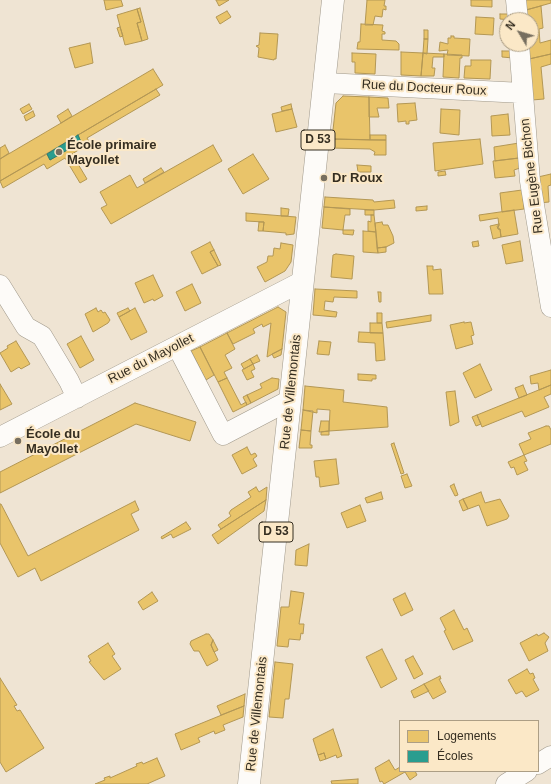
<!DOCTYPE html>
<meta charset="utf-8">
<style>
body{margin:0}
#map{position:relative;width:551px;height:784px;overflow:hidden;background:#efe4d3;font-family:Arial,sans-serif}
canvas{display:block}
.legend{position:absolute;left:399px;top:720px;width:140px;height:52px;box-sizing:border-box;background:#fbe8c7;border:1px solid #ac9e85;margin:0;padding:5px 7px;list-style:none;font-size:12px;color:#352e21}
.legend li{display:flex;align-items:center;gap:8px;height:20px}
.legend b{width:20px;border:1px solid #ac9e85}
.north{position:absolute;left:499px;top:12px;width:40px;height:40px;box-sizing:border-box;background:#fbe8c7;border:1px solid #ac9e85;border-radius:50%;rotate:308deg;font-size:11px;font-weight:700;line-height:16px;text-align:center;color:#352e21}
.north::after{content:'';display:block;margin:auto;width:14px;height:18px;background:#766e5f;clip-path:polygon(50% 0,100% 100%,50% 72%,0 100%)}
</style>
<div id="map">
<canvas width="551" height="784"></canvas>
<ul class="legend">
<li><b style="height:11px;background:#e9c46a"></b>Logements</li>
<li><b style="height:11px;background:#2a9d8f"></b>Écoles</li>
</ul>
<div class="north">N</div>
</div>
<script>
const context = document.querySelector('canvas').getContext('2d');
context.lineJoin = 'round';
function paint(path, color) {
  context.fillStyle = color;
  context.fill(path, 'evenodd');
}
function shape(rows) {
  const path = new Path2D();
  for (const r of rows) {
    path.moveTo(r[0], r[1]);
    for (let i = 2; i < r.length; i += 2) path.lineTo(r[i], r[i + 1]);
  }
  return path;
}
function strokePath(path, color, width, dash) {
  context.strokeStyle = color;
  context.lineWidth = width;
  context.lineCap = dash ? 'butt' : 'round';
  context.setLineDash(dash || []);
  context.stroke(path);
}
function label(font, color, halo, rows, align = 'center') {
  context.font = font + ' Arial,sans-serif';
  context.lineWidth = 4;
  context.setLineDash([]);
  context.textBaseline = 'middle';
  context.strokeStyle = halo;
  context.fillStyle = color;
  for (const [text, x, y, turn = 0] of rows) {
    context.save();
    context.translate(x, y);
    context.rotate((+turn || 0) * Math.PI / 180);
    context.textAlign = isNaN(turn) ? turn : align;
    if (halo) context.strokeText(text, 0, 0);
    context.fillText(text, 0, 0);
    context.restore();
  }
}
const homes = shape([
 [104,0,121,0,123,6,106,10,104,0],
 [216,0,229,0,219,6,216,0],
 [367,0,385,0,384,6,386,6,386,10,383,9,382,17,375,16,373,25,365,25,367,0],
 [471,0,492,0,492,7,471,6,471,0],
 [525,0,551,0,551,3,526,10,525,0],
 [541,6,543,28,539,29,540,43,551,40,551,54,529,59,528,44,531,44,531,20,527,20,526,10,541,6],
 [140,8,148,39,142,41,137,23,141,22,137,9,140,8],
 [137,9,141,22,137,23,142,41,125,45,117,15,137,9],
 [227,11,231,17,220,24,216,17,227,11],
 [500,14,510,14,511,20,500,19,500,14],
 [476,17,494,18,493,35,475,34,476,17],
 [361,24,383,25,382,31,385,32,385,34,382,34,382,40,396,41,399,44,399,50,357,49,358,42,360,42,361,24],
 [120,27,123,36,120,37,117,28,120,27],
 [424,30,428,30,428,39,424,39,424,30],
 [260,33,278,34,276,59,274,59,274,60,258,57,259,48,256,46,259,45,260,33],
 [451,36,454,36,454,38,470,39,469,56,447,55,448,50,439,51,440,42,448,44,448,38,451,38,451,36],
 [424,39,428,39,427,54,423,53,424,39],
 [90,43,93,63,75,68,69,48,90,43],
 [502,51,512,51,513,58,502,57,502,51],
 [401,52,423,53,421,76,401,75,401,52],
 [352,53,376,54,375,74,355,73,355,62,352,62,352,53],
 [423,53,444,54,444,57,433,57,432,68,435,68,434,76,421,76,423,53],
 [444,54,462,55,462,58,460,58,459,78,443,77,444,54],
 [551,54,551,64,541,67,544,99,532,100,529,59,551,54],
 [471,60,491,60,490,79,464,78,465,66,471,66,471,60],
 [153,69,163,85,0,181,0,159,153,69],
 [156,89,160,95,87,138,90,143,72,154,87,179,80,183,65,158,47,169,44,164,3,188,0,181,47,154,50,160,81,142,78,135,156,89],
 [343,96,369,97,370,140,332,139,336,103,343,96],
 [369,97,388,98,389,108,377,108,379,117,369,117,369,97],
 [415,103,417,120,409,121,409,124,406,124,406,121,398,122,397,104,415,103],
 [29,104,32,109,23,114,20,109,29,104],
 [291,104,292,109,282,111,281,107,291,104],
 [68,109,72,116,61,123,57,116,68,109],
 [292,109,297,127,276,132,272,114,292,109],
 [441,109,460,110,459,135,440,133,441,109],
 [33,111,35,116,26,121,24,116,33,111],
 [508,114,510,135,492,136,491,116,508,114],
 [370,135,386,135,386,140,370,140,370,135],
 [332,139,386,140,386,155,374,155,375,152,370,149,331,148,332,139],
 [480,139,483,164,435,171,433,143,480,139],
 [519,143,519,158,495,161,494,147,519,143],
 [5,145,9,153,0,159,0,148,5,145],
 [213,145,222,161,111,224,101,208,107,205,100,192,130,175,137,188,213,145],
 [253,154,269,179,243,194,228,169,253,154],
 [519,158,520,168,514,170,515,176,495,178,493,161,519,158],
 [357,165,371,166,371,172,358,172,357,165],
 [161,168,164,172,145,183,143,179,161,168],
 [445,171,446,175,438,176,438,172,445,171],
 [551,174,551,185,548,186,549,202,539,203,538,177,551,174],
 [522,190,524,209,502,212,500,193,522,190],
 [325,197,373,200,374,202,394,200,395,208,374,210,324,207,325,197],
 [427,206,427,210,416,211,416,207,427,206],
 [324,207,350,209,350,215,345,215,343,230,322,228,324,207],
 [281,208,289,209,288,216,281,216,281,208],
 [365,210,374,210,374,215,365,215,365,210],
 [514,210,518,234,501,237,500,229,498,229,497,226,499,226,498,218,480,221,479,215,514,210],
 [246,213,296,217,294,234,286,235,286,233,263,231,264,222,246,221,246,213],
 [371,215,374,215,376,232,368,231,368,221,371,222,371,215],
 [259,222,264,222,263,231,258,231,259,222],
 [382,222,383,225,388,225,393,236,394,243,386,247,377,248,375,223,382,222],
 [499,224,498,229,500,229,501,237,493,239,490,226,499,224],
 [343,230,354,230,353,235,343,234,343,230],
 [363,231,376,232,378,253,363,252,363,231],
 [478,241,479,246,473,247,472,242,478,241],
 [520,241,523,261,506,264,502,245,520,241],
 [210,242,214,250,210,252,218,266,202,274,191,252,210,242],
 [281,243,293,245,291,262,285,271,265,282,257,267,267,262,268,256,273,256,274,248,280,249,281,243],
 [386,247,386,252,378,253,377,248,386,247],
 [214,250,221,265,218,266,210,252,214,250],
 [336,254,354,256,352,279,331,277,333,255,336,254],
 [427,266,433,266,433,270,441,269,443,294,429,294,427,266],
 [153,275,163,296,154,301,153,299,144,303,135,283,153,275],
 [192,284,201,303,185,311,176,292,192,284],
 [315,289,357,291,357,298,334,297,333,302,325,301,324,310,337,312,336,317,313,315,315,289],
 [378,292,381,292,381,302,379,302,378,292],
 [278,307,286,312,282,349,267,357,271,323,263,327,262,324,253,329,255,333,233,344,227,333,278,307],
 [96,308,98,312,101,310,103,313,105,312,110,320,108,323,93,332,85,314,96,308],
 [128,308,130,311,119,317,117,313,128,308],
 [135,308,147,332,131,340,119,317,135,308],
 [377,313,382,313,382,323,377,323,377,313],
 [431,315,431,321,387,328,386,322,431,315],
 [464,322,464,323,471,322,474,335,471,336,473,344,456,349,450,325,464,322],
 [370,323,382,323,383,333,370,333,370,323],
 [359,332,383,333,385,360,376,361,375,343,358,342,359,332],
 [227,333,235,349,225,355,232,368,224,372,227,378,218,382,200,347,227,333],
 [81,336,94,360,80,368,67,344,81,336],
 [16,341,30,364,21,369,19,367,11,372,0,353,8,348,7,346,16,341],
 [319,341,331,342,329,355,317,354,319,341],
 [200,347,214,375,206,380,191,351,200,347],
 [282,349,281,355,274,358,272,354,282,349],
 [257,355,260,361,253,364,250,359,257,355],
 [250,359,253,364,244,369,241,364,250,359],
 [253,364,255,369,251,371,254,377,247,380,242,370,253,364],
 [480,364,492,390,475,398,463,373,480,364],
 [551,370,551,385,539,390,538,383,531,384,530,376,551,370],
 [358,374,376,375,376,379,372,379,372,381,358,380,358,374],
 [227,378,241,405,246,402,247,405,233,412,218,382,227,378],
 [272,378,279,379,278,389,251,403,247,395,262,388,260,384,272,378],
 [0,384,12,404,0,410,0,384],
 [523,385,527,395,519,398,515,388,523,385],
 [551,385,551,394,544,397,549,407,525,417,522,411,482,427,477,415,551,385],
 [305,386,344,390,343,402,387,407,388,427,329,431,330,410,317,409,317,413,303,410,305,386],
 [455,391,459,422,450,426,446,392,455,391],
 [247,395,251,403,247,405,243,397,247,395],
 [135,403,196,422,190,441,136,424,0,493,0,472,135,403],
 [303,410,313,411,311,431,301,430,303,410],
 [477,415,481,424,476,426,472,417,477,415],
 [321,421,329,421,329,431,319,432,321,421],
 [546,426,549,426,551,430,551,444,524,455,519,444,531,439,528,433,546,426],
 [301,430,311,431,310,445,312,445,312,448,299,448,301,430],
 [329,431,329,435,321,435,321,432,329,431],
 [394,443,404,473,401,474,391,444,394,443],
 [247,447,251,455,255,453,257,456,253,459,257,466,242,474,232,455,247,447],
 [524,455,527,461,524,462,528,470,517,475,514,467,511,468,508,462,524,455],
 [336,459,339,484,320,487,319,477,316,477,314,461,336,459],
 [407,474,412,486,405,488,401,476,407,474],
 [454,484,458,495,455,496,450,486,454,484],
 [256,487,259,492,267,487,266,500,221,529,218,525,231,516,229,513,231,510,251,497,248,492,256,487],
 [381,492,383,499,367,503,365,498,381,492],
 [481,492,485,503,500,499,509,516,507,519,487,526,479,505,468,509,463,499,481,492],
 [463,499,468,509,463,511,459,501,463,499],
 [266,500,264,511,218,544,212,535,266,500],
 [135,501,139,510,131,514,139,530,41,581,35,568,18,577,0,543,0,504,1,504,28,556,135,501],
 [360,505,366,521,347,528,341,513,360,505],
 [186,522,191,529,173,538,171,534,162,539,161,537,186,522],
 [309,544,307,566,295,565,296,550,309,544],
 [291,591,304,593,299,624,304,624,303,634,301,633,300,640,289,639,288,647,277,646,281,607,289,607,291,591],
 [152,592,158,601,143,610,138,602,152,592],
 [405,593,413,610,401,616,393,599,405,593],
 [454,610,464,630,467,628,473,641,453,650,444,631,446,630,440,618,454,610],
 [544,633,549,637,545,643,548,651,529,661,520,643,537,634,538,636,544,633],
 [206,634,209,634,213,640,211,645,218,660,207,666,199,651,194,651,190,644,191,641,206,634],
 [213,640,218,650,214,652,211,645,213,640],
 [108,643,115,654,112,656,121,669,104,680,89,662,91,661,88,656,108,643],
 [382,649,397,679,381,688,366,657,382,649],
 [413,656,423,674,414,679,405,660,413,656],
 [275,662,293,664,289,699,285,699,283,718,269,717,275,662],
 [527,669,530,674,533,673,535,678,533,679,539,690,526,697,522,691,516,694,508,680,527,669],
 [440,676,441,679,439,679,446,692,433,699,424,684,440,676],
 [0,678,17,705,14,706,17,711,20,710,44,748,6,772,0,762,0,678],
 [424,684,429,691,414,698,411,691,424,684],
 [245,694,244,706,221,715,217,706,245,694],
 [244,706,243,717,223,725,225,730,215,734,214,731,198,738,200,742,181,750,175,734,244,706],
 [333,729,342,756,337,758,336,755,326,759,324,753,318,755,313,739,333,729],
 [324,753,326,759,320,761,318,755,324,753],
 [157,758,165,776,147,784,95,784,105,780,104,778,110,776,110,778,137,766,136,764,142,762,143,764,157,758],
 [389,760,395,770,400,767,400,771,415,771,417,775,410,780,405,772,384,784,382,781,380,782,375,768,389,760],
 [358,779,358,784,332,784,331,781,358,779]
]);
paint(homes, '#e9c46a');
strokePath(homes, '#b39754', 1);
const schools = shape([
 [78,135,81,142,50,160,47,154,78,135]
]);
paint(schools, '#2a9d8f');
strokePath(schools, '#2d7c6e', 1);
const minor = shape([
 [516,0,518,20],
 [519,44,530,181,551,307],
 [325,83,523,93],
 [0,285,26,327,42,336,69,381,77,398],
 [177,346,223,435,290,400],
 [0,437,303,281],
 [538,764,551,756],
 [506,784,527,771]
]);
const major = shape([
 [249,784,333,0]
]);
strokePath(minor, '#9f988a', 21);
strokePath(major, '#9f988a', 23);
strokePath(minor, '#fdfbf8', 20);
strokePath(major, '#fdfbf8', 22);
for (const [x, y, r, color] of [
 [59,152,4,"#766e5f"],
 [324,178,4,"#766e5f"],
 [18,441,4,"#766e5f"]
]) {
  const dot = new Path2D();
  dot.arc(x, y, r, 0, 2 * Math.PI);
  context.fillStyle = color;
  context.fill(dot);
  strokePath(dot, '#fbe8c7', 1.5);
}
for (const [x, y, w] of [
 [318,140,34],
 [276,532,34]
]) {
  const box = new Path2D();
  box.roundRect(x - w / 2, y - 10, w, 20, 3);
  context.fillStyle = '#fbe8c7';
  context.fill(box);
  strokePath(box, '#352e21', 1);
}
label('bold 12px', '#352e21', null, [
 ["D 53",318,140],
 ["D 53",276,532]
]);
label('13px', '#352e21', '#fbe8c7', [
 ["Rue du Docteur Roux",424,88,3],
 ["Rue Eugène Bichon",532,176,-97],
 ["Rue du Mayollet",151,359,-27],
 ["Rue de Villemontais",291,392,-84],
 ["Rue de Villemontais",257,714,-84]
]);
label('bold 13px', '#352e21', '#fbe8c7', [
 ["École primaire",67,145],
 ["Mayollet",67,160],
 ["Dr Roux",332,178],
 ["École du",26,434],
 ["Mayollet",26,449]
], 'left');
</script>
